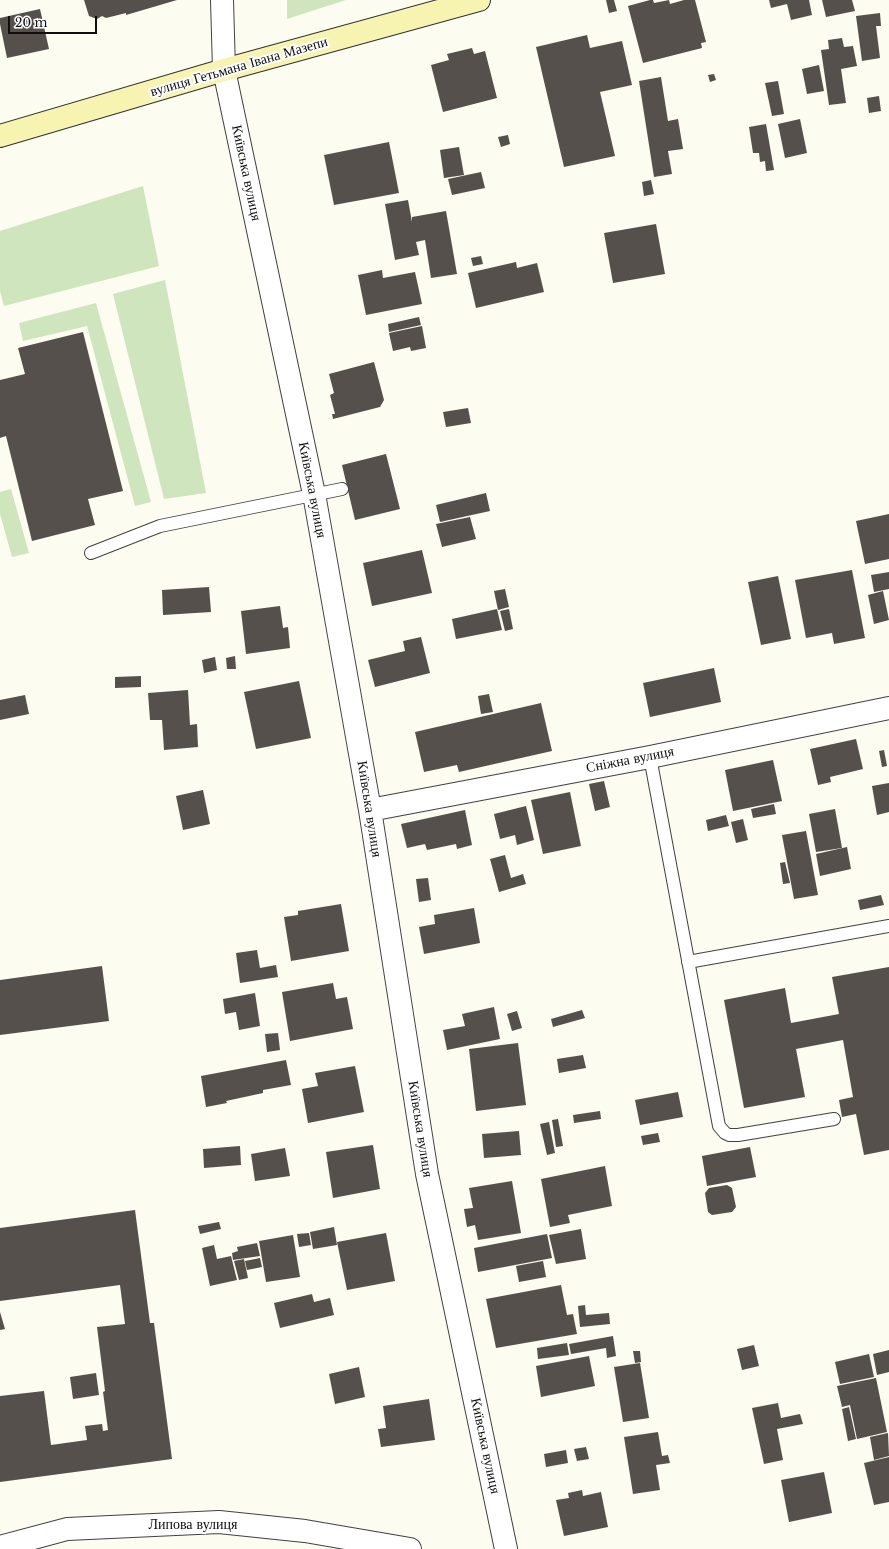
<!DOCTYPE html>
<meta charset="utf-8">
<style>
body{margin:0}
#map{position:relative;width:889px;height:1549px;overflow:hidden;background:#fdfcf0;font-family:"Libre Baskerville",serif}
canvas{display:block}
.scale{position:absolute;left:8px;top:16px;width:89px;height:18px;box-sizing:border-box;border:2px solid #0e0e0e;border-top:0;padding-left:5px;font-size:12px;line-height:14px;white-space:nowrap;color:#0e0e0e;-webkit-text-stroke:3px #fff;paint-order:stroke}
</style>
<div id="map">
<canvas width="889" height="1549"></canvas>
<div class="scale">20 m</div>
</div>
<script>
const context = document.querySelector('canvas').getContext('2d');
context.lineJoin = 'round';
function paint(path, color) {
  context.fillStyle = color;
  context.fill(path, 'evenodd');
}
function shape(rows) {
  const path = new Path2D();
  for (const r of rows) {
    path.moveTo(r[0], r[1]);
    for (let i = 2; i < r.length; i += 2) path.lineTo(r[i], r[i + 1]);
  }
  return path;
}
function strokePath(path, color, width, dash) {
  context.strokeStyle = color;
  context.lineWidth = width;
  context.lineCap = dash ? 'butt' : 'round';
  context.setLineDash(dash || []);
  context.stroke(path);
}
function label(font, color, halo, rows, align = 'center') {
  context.font = font + ' "Libre Baskerville",serif';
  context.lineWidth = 4;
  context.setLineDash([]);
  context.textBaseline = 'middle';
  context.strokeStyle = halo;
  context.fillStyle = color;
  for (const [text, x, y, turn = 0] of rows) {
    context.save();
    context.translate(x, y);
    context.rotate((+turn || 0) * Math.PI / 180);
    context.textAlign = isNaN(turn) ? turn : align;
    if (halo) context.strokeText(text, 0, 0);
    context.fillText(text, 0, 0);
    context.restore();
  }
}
paint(shape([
 [287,0,346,0,287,19],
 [143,186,159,266,4,306,0,291,0,231],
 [165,280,206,493,164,499,113,294],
 [96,303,151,502,135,506,87,326,23,341,19,323],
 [11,489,29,553,12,557,0,514,0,492]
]), '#cee5bd');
paint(shape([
 [84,0,177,0,126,15,126,13,106,18,102,16,97,19,89,16],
 [606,0,614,0,617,11,609,13],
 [650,0,653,0,654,3,669,0,670,4,684,0,695,0,706,42,701,43,702,48,643,63,628,6],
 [769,0,809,0,812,15,791,20,787,4,771,8],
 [822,0,852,0,855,11,826,17],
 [40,9,49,49,7,58,0,24,0,18],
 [880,13,881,26,876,26,880,58,862,61,856,16],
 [587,35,590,48,622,41,632,85,600,92,615,156,564,167,536,47],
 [842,38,844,47,853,46,857,66,841,69,846,103,829,105,821,50,829,49,828,40],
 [472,48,474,54,485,51,497,98,443,112,431,65,449,60,447,54],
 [819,65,824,91,807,94,802,69],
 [714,74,716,80,710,82,708,75],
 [661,77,668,121,678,119,683,149,668,151,672,174,654,177,639,81],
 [778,81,784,114,772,116,765,83],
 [879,96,881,111,869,113,867,98],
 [800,119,807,153,785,158,778,124],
 [766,124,774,170,766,171,765,161,760,162,759,153,753,153,749,127],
 [508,135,510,144,501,147,498,137],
 [389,142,399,193,334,205,324,155],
 [459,147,464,175,444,178,440,150],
 [481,172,485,188,452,195,448,179],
 [651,180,654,194,644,196,642,182],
 [408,200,412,222,412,217,446,211,457,274,431,278,425,240,416,242,419,255,395,260,385,204],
 [656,224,665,274,613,283,604,233],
 [481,256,483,264,473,266,471,258],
 [516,262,517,268,537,263,544,292,476,308,468,273],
 [382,270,383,278,415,272,422,304,366,315,358,275],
 [419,317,421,325,389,332,388,324],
 [422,326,426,348,411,351,410,347,393,351,389,333],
 [83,332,123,491,88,499,95,525,32,541,6,436,0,438,0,380,25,374,18,348],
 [374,362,384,400,380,407,333,419,332,414,335,414,330,395,334,393,329,374],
 [468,408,471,423,446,427,443,412],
 [386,454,400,509,355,520,342,465],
 [486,493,490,511,440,522,436,505],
 [889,514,889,559,865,564,856,521],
 [470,517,476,539,442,547,436,524],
 [422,550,432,593,372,606,363,563],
 [852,570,865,638,834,644,832,633,806,638,795,580],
 [889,572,889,589,874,592,871,575],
 [778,576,791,639,761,645,748,582],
 [209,587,211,612,163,615,162,590],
 [505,589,509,607,498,610,494,591],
 [883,591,889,620,874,624,868,595],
 [280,606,283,628,288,627,290,648,246,654,241,611],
 [497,609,502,630,456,639,452,619],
 [509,609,513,629,505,631,500,611],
 [421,637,430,673,375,687,368,660,405,651,403,641],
 [235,656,236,669,227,669,226,658],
 [215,657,217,670,204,673,202,660],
 [714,668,721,702,650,717,643,683],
 [141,676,141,687,115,688,115,677],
 [299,681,311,738,256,749,244,692],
 [188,690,190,725,197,724,198,747,164,750,162,720,150,720,148,693],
 [489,694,493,712,481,714,478,696],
 [25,695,29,714,0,720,0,700],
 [541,703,552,751,459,772,457,765,424,772,415,732],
 [856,739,863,769,830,777,831,782,818,785,810,749],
 [884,750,887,766,882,767,879,751],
 [773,760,782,801,733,811,725,770],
 [604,781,610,807,595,811,589,784],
 [889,783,889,812,877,815,872,786],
 [203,790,210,824,183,830,176,796],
 [570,792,581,846,543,854,531,800],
 [774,804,776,814,753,818,751,809],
 [526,806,534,840,517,845,515,835,500,839,494,814],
 [835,809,842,848,816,852,809,814],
 [465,810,472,845,457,849,456,844,427,850,425,844,407,848,401,824],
 [726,815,729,826,708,831,706,820],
 [743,819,748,840,736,843,731,822],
 [806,831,818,895,794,899,782,835],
 [847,847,851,869,820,876,816,854],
 [505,855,511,878,523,874,526,884,499,892,490,859],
 [785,862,790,883,783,884,780,863],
 [428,878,431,900,419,902,416,879],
 [881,895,884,905,860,910,858,900],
 [341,904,349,951,291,961,284,917,298,915,298,911],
 [474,908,480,943,424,954,419,927,435,924,434,915],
 [257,950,260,968,276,965,278,977,240,983,236,953],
 [102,966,109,1021,0,1035,0,980],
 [889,967,889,1150,864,1155,856,1114,842,1117,839,1100,853,1097,843,1040,796,1049,805,1097,744,1108,724,1000,785,988,791,1023,839,1014,832,977],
 [333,983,336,999,347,997,353,1029,290,1041,282,992],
 [255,993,260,1026,239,1030,236,1012,225,1014,223,999],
 [494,1007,500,1039,447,1050,443,1030,465,1026,462,1014],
 [582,1010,585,1018,553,1027,551,1019],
 [517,1011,522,1028,512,1031,507,1014],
 [278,1033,280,1050,267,1052,265,1034],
 [518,1043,526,1105,476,1111,469,1049],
 [583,1055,586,1068,559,1073,557,1059],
 [286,1060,291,1085,263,1090,263,1093,226,1101,227,1103,206,1107,201,1076],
 [355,1066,364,1112,308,1123,302,1089,318,1086,315,1073],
 [678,1092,683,1117,640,1125,635,1100],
 [600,1111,601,1119,574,1123,573,1115],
 [558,1119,563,1146,556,1147,552,1120],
 [549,1122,555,1153,547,1155,540,1124],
 [519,1131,521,1155,484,1158,482,1134],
 [658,1133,660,1142,643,1145,641,1136],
 [373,1145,380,1189,333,1198,326,1152],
 [240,1146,241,1165,204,1168,203,1149],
 [750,1147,756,1177,707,1186,702,1156],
 [285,1148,290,1176,255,1181,251,1154],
 [605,1166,612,1206,568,1215,570,1223,550,1227,541,1179],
 [512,1181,521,1233,478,1240,475,1225,467,1227,464,1209,473,1208,469,1188],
 [727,1185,732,1188,736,1207,732,1212,712,1215,708,1212,705,1193,709,1188],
 [135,1210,150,1323,154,1323,172,1459,0,1482,0,1396,44,1391,51,1445,87,1440,85,1426,102,1424,103,1431,108,1430,103,1392,105,1391,97,1327,125,1324,120,1285,0,1301,0,1228],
 [219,1222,221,1229,200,1234,198,1226],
 [334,1227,337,1245,313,1249,310,1232],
 [581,1229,586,1259,556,1264,549,1235],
 [309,1233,311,1245,299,1247,297,1234],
 [386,1233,395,1281,347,1290,337,1242],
 [547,1234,552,1258,478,1272,474,1248],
 [293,1235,300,1277,266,1282,259,1241],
 [257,1243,260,1256,233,1260,232,1253,238,1251,237,1247],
 [214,1245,217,1259,231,1256,237,1280,210,1286,202,1248],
 [260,1258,262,1267,247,1270,245,1261],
 [244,1259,248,1278,239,1280,234,1261],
 [543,1261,546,1277,519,1282,516,1266],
 [561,1285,567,1315,573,1314,577,1334,496,1348,486,1299],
 [312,1294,314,1302,330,1298,334,1315,280,1328,274,1303],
 [585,1305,586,1315,609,1313,610,1324,580,1327,578,1306],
 [0,1312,5,1329,0,1330],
 [613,1336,616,1356,607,1358,606,1348,571,1354,569,1344],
 [567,1343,569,1355,538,1359,537,1348],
 [754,1345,759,1366,742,1370,737,1349],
 [889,1350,889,1372,877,1375,873,1354],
 [633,1351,640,1351,641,1362,635,1363],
 [869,1354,874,1377,840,1384,835,1362],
 [589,1356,595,1386,541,1397,536,1366],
 [640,1363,649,1418,623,1422,614,1367],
 [359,1367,365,1397,335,1404,329,1374],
 [96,1373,99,1395,73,1399,70,1377],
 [876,1378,887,1432,857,1439,850,1405,842,1407,837,1386],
 [429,1399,435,1440,381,1447,378,1429,386,1428,383,1406],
 [778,1403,781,1418,800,1414,803,1424,777,1429,783,1460,764,1464,752,1408],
 [849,1407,856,1439,848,1441,842,1409],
 [658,1432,662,1456,668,1455,670,1463,656,1465,660,1490,633,1494,624,1437],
 [888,1433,889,1456,874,1460,870,1437],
 [586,1447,589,1459,577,1461,574,1449],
 [566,1450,568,1463,546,1467,544,1454],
 [889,1457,889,1502,874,1505,864,1463],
 [824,1472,832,1513,789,1522,781,1480],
 [582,1490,583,1496,601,1492,608,1527,564,1536,556,1500,569,1498,568,1493]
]), '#55504b');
const service = shape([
 [91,553,160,526,342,489],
 [650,757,719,1126,725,1133,729,1135,738,1135,834,1119],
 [688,962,889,926]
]);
const minor = shape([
 [222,0,224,70,314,494,370,810,427,1174,506,1549],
 [370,810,650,757,889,708],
 [0,1547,67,1529,219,1522,305,1531,410,1549]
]);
const secondary = shape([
 [0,136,224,70,479,0]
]);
strokePath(service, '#414141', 14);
strokePath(minor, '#414141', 24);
strokePath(secondary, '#303030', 24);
strokePath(service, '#fff', 12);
strokePath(minor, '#fff', 22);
strokePath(secondary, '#f7f4b2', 22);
label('14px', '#0e0e0e', '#fff', [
 ["вулиця Гетьмана Івана Мазепи",239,67,-16],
 ["Київська вулиця",246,173,78],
 ["Київська вулиця",312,490,79],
 ["Сніжна вулиця",630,760,-11],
 ["Київська вулиця",369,809,81],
 ["Київська вулиця",420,1129,81],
 ["Київська вулиця",485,1446,78],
 ["Липова вулиця",193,1525]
]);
</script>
